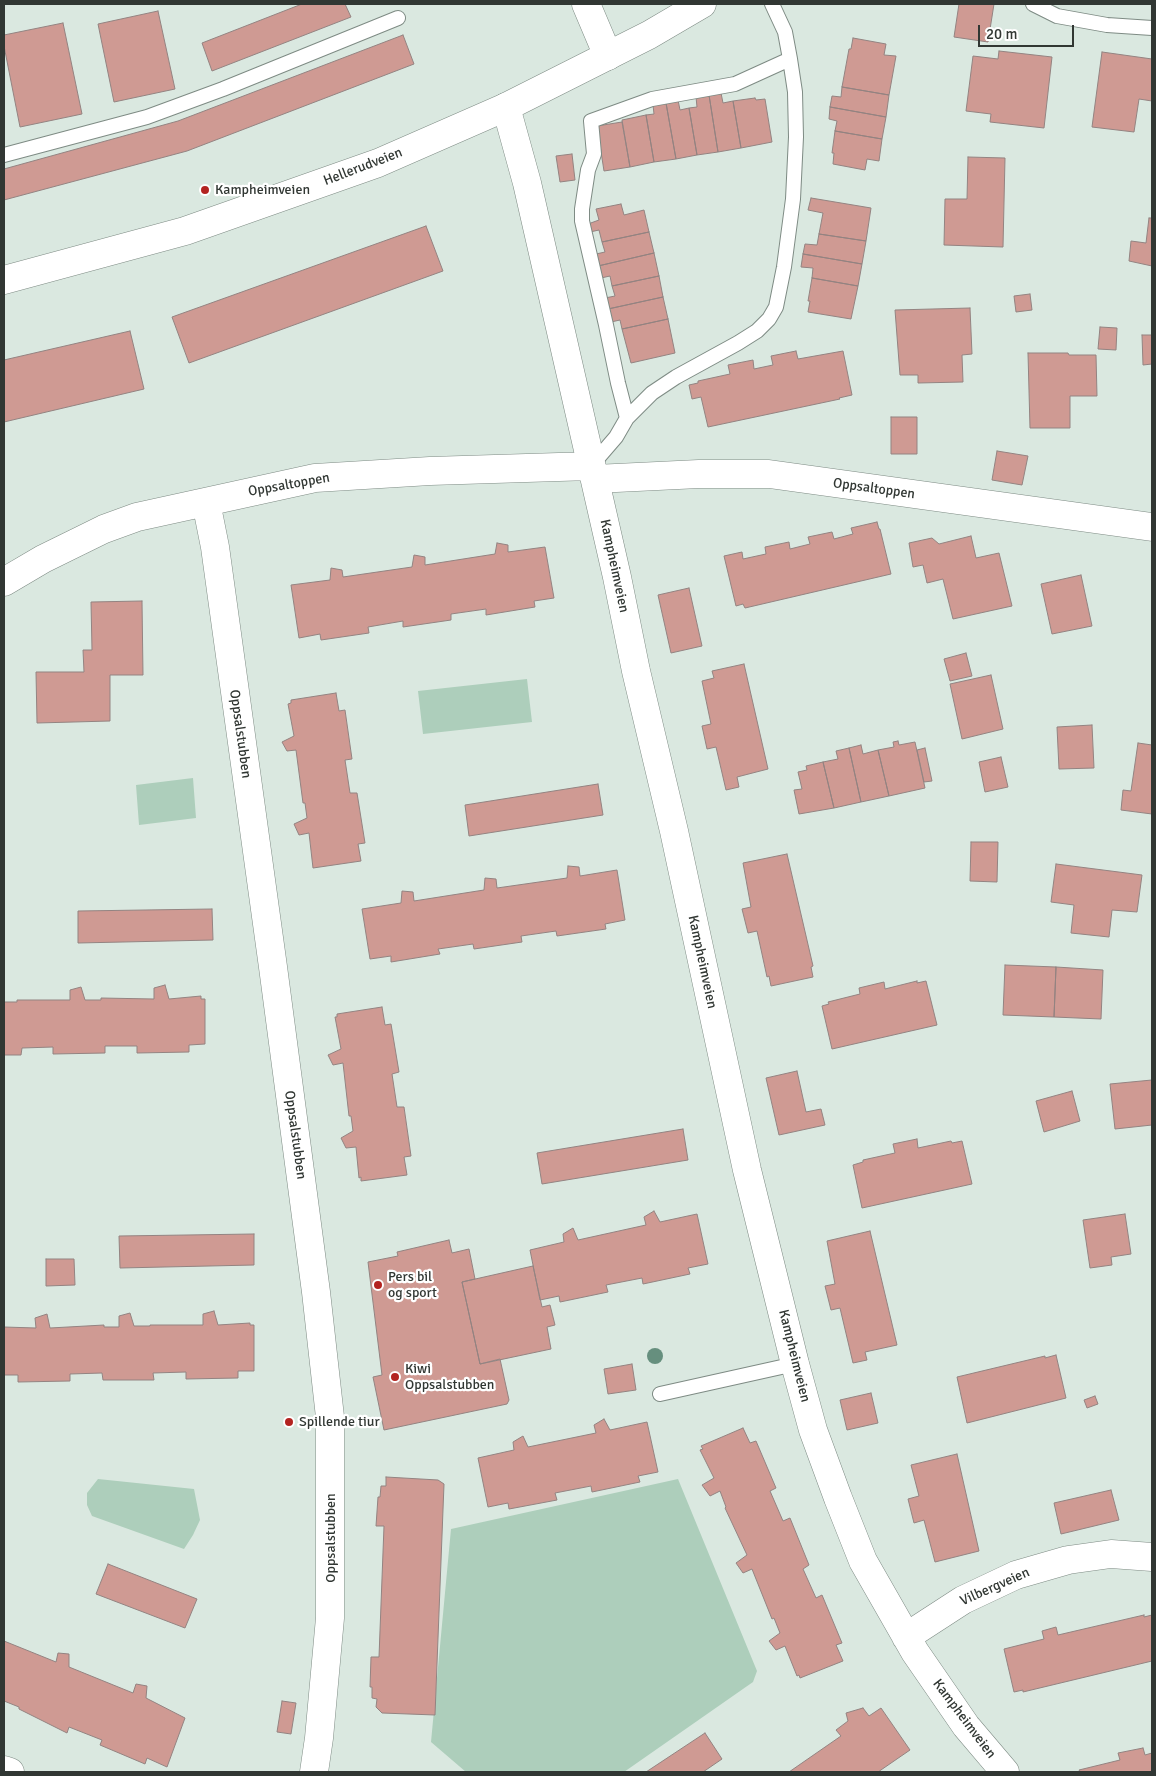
<!DOCTYPE html>
<style>
body{margin:0}
#map{position:relative;width:1156px;height:1776px;overflow:hidden;background:#dae8e0;font-family:Signika,sans-serif}
canvas{display:block}
.frame{position:absolute;inset:0;border:5px solid #313733;pointer-events:none}
.scale{position:absolute;left:978px;top:25px;width:96px;height:22px;box-sizing:border-box;border:2px solid #313733;border-top:0;padding-left:6px;font-size:15px;line-height:18px;white-space:nowrap;color:#313733;-webkit-text-stroke:4px #fff;paint-order:stroke}
</style>
<div id="map">
<canvas width="1156" height="1776"></canvas>
<div class="frame"></div>
<div class="scale">20 m</div>
</div>
<script>
const context = document.querySelector('canvas').getContext('2d');
context.lineJoin = 'round';
function paint(path, color) {
  context.fillStyle = color;
  context.fill(path, 'evenodd');
}
function shape(rows) {
  const path = new Path2D();
  for (const r of rows) {
    path.moveTo(r[0], r[1]);
    for (let i = 2; i < r.length; i += 2) path.lineTo(r[i], r[i + 1]);
  }
  return path;
}
function strokePath(path, color, width, dash) {
  context.strokeStyle = color;
  context.lineWidth = width;
  context.lineCap = dash ? 'butt' : 'round';
  context.setLineDash(dash || []);
  context.stroke(path);
}
function label(font, color, halo, rows, align = 'center') {
  context.font = font + ' Signika,sans-serif';
  context.lineWidth = 4.5;
  context.setLineDash([]);
  context.textBaseline = 'middle';
  context.strokeStyle = halo;
  context.fillStyle = color;
  for (const [text, x, y, turn = 0] of rows) {
    context.save();
    context.translate(x, y);
    context.rotate((+turn || 0) * Math.PI / 180);
    context.textAlign = isNaN(turn) ? turn : align;
    if (halo) context.strokeText(text, 0, 0);
    context.fillText(text, 0, 0);
    context.restore();
  }
}
paint(shape([
 [527,679,532,722,423,734,418,691],
 [193,778,196,818,139,825,136,785],
 [98,1479,194,1489,200,1520,193,1535,184,1549,92,1516,87,1505,87,1493],
 [678,1479,757,1671,753,1682,624,1772,466,1772,431,1742,451,1529]
]), '#adcebb');
const building = shape([
 [302,4,345,4,351,17,212,71,202,43,302,4],
 [959,4,994,4,988,42,954,37,959,4],
 [158,11,175,89,114,102,98,24,158,11],
 [63,23,82,114,20,127,4,46,4,35,63,23],
 [403,35,414,64,187,151,4,200,4,169,178,121,403,35],
 [853,38,886,44,884,55,896,56,889,95,842,87,849,49,851,49,853,38],
 [999,51,1052,57,1044,128,990,122,991,114,966,111,973,56,998,59,999,51],
 [1102,52,1152,59,1152,101,1139,99,1134,132,1092,127,1102,52],
 [842,87,889,95,886,117,830,107,832,96,841,97,842,87],
 [721,93,723,103,733,101,741,148,718,152,709,95,721,93],
 [709,95,718,152,697,155,689,108,697,107,696,97,709,95],
 [755,98,756,100,765,99,772,142,741,148,733,101,755,98],
 [678,100,680,110,689,108,697,155,676,159,666,103,678,100],
 [666,103,676,159,654,162,646,115,654,114,653,105,666,103],
 [830,107,886,117,882,139,835,131,837,121,829,119,830,107],
 [646,115,654,162,630,167,622,120,646,115],
 [622,122,630,167,604,171,597,126,622,122],
 [835,131,882,139,879,161,867,159,865,170,833,164,834,153,832,153,835,131],
 [572,154,575,180,560,182,556,156,572,154],
 [968,157,1005,158,1003,247,944,245,945,199,967,199,968,157],
 [811,198,871,208,866,241,819,234,823,213,808,210,811,198],
 [621,204,624,215,644,210,649,232,602,242,599,230,590,232,588,224,599,220,596,209,621,204],
 [1149,218,1152,218,1152,266,1129,261,1131,241,1146,243,1149,218],
 [426,226,443,271,189,363,172,317,426,226],
 [649,232,654,253,598,266,596,254,605,252,602,242,649,232],
 [819,234,866,241,862,264,803,254,805,244,817,245,819,234],
 [654,253,659,276,612,286,610,276,601,278,598,266,654,253],
 [803,254,862,264,858,286,812,278,813,268,801,267,803,254],
 [659,276,663,297,608,309,605,298,615,296,612,286,659,276],
 [812,278,858,286,851,319,808,312,810,301,808,301,812,278],
 [1030,294,1032,310,1016,312,1014,296,1030,294],
 [663,297,668,319,622,329,620,320,611,322,608,309,663,297],
 [970,308,972,354,962,355,963,382,918,383,918,375,900,375,895,310,970,308],
 [668,319,675,353,631,363,622,329,668,319],
 [1100,327,1117,328,1116,350,1098,349,1100,327],
 [130,331,144,389,4,422,4,360,130,331],
 [1142,335,1152,335,1152,364,1143,365,1142,335],
 [796,351,798,359,843,351,852,395,839,398,840,399,708,427,701,397,692,399,689,385,698,383,698,381,730,374,728,365,753,360,754,369,773,365,771,356,796,351],
 [1028,353,1068,353,1069,355,1096,355,1097,396,1070,396,1070,428,1030,428,1028,353],
 [891,417,917,417,917,454,891,454,891,417],
 [997,451,1028,456,1022,485,992,480,997,451],
 [877,522,879,529,880,529,891,574,745,608,743,604,736,606,724,556,742,552,743,559,766,554,765,547,789,542,790,549,810,544,808,537,832,532,834,539,853,534,851,528,877,522],
 [971,536,976,558,999,553,1012,606,953,619,943,579,927,583,923,565,913,567,909,543,932,538,939,544,971,536],
 [497,543,508,545,508,552,545,547,554,598,534,601,535,607,486,615,486,609,451,614,451,620,403,627,403,621,368,627,369,633,321,640,320,634,299,638,291,585,330,580,331,568,342,570,343,577,412,567,414,555,425,557,425,565,495,554,497,543],
 [1081,575,1092,626,1052,634,1041,584,1081,575],
 [689,588,702,646,671,653,658,595,689,588],
 [142,601,143,675,110,675,110,721,37,723,36,672,84,672,83,650,92,650,91,602,142,601],
 [966,653,972,676,950,681,944,659,966,653],
 [744,664,768,769,737,777,739,787,726,790,716,747,707,749,702,726,711,724,702,681,714,678,712,671,744,664],
 [991,675,1003,729,962,739,950,684,991,675],
 [336,693,339,711,345,710,352,759,345,760,350,793,357,793,365,843,358,844,361,861,313,868,309,833,299,835,294,824,307,818,305,803,303,803,296,750,287,751,282,742,294,736,288,704,291,703,291,700,336,693],
 [1092,725,1094,768,1059,769,1057,727,1092,725],
 [898,741,899,745,915,742,925,788,889,796,878,750,894,747,893,742,898,741],
 [1138,743,1152,745,1152,814,1121,810,1123,790,1131,791,1138,743],
 [861,745,863,754,878,750,889,796,861,802,849,748,861,745],
 [849,748,861,802,834,808,823,762,838,759,836,751,849,748],
 [925,748,932,781,924,782,917,750,925,748],
 [1001,757,1008,787,985,792,979,762,1001,757],
 [823,762,834,808,799,814,794,790,802,789,798,772,807,770,806,766,823,762],
 [598,784,603,815,469,836,465,805,598,784],
 [971,842,998,842,997,882,970,881,971,842],
 [787,854,813,966,811,967,813,977,771,986,769,976,767,977,757,931,748,933,742,909,751,907,743,863,787,854],
 [1056,864,1142,875,1137,912,1112,910,1109,937,1071,933,1074,905,1051,902,1056,864],
 [568,866,579,867,580,876,617,870,625,920,605,924,606,929,557,936,556,931,521,936,522,942,474,949,473,944,438,949,440,954,391,962,391,956,370,959,362,909,401,903,402,891,413,892,414,901,484,890,485,878,496,879,497,888,567,878,568,866],
 [212,909,213,940,78,943,78,911,212,909],
 [1005,965,1056,967,1054,1017,1003,1015,1005,965],
 [1056,967,1103,970,1101,1019,1054,1017,1056,967],
 [917,981,917,983,926,981,937,1025,832,1049,822,1006,829,1004,828,1002,860,994,859,988,884,982,885,989,917,981],
 [165,985,169,999,201,996,201,999,205,999,205,1044,189,1045,189,1052,137,1053,137,1046,105,1046,105,1053,53,1054,53,1047,22,1048,21,1055,4,1055,4,1002,17,1002,17,1000,70,1000,70,990,81,987,85,1000,101,1000,101,998,154,999,154,988,165,985],
 [382,1007,385,1025,391,1024,399,1072,392,1074,397,1107,404,1107,411,1156,404,1157,407,1175,361,1181,361,1177,359,1178,356,1147,346,1148,341,1138,353,1131,351,1116,349,1116,343,1063,333,1065,328,1055,341,1049,335,1017,337,1017,337,1014,382,1007],
 [797,1071,806,1112,821,1109,825,1125,779,1135,766,1078,797,1071],
 [1152,1080,1152,1125,1115,1129,1110,1084,1152,1080],
 [1072,1091,1080,1121,1044,1132,1036,1101,1072,1091],
 [683,1129,688,1160,542,1184,537,1153,683,1129],
 [917,1139,918,1148,951,1141,952,1143,962,1141,972,1184,862,1208,853,1165,863,1162,863,1160,895,1153,893,1144,917,1139],
 [654,1211,660,1222,697,1214,708,1264,688,1268,690,1274,643,1284,642,1278,606,1285,608,1292,560,1302,559,1296,540,1300,530,1250,564,1242,563,1234,573,1228,578,1240,646,1225,644,1217,654,1211],
 [1125,1214,1131,1254,1111,1257,1112,1265,1090,1268,1083,1220,1125,1214],
 [870,1231,897,1345,865,1352,867,1360,853,1363,840,1308,831,1310,825,1286,835,1284,827,1241,870,1231],
 [254,1234,254,1265,120,1268,119,1236,254,1234],
 [449,1240,452,1253,469,1249,475,1279,462,1282,480,1364,500,1359,509,1400,507,1404,384,1430,373,1377,382,1375,368,1262,398,1256,397,1252,449,1240],
 [46,1259,74,1259,75,1285,46,1286,46,1259],
 [533,1266,542,1307,550,1305,555,1325,547,1327,551,1349,480,1364,462,1282,533,1266],
 [214,1311,218,1325,250,1323,250,1325,254,1325,254,1371,238,1371,238,1378,186,1379,186,1372,153,1373,154,1380,103,1380,102,1373,70,1374,70,1381,18,1382,18,1375,4,1375,4,1327,36,1328,35,1318,47,1314,50,1328,104,1325,104,1327,119,1327,119,1316,130,1313,134,1326,150,1326,150,1325,203,1325,203,1314,214,1311],
 [1056,1355,1066,1398,967,1423,957,1377,1045,1356,1045,1358,1056,1355],
 [632,1364,636,1390,608,1394,604,1369,632,1364],
 [871,1393,878,1423,847,1430,840,1400,871,1393],
 [1095,1396,1098,1404,1087,1408,1084,1400,1095,1396],
 [604,1419,610,1430,647,1422,658,1472,638,1476,640,1482,592,1492,591,1486,555,1493,557,1500,509,1509,508,1503,488,1507,478,1458,514,1450,513,1442,523,1436,528,1447,596,1433,594,1425,604,1419],
 [743,1428,750,1443,756,1441,776,1488,770,1491,783,1521,790,1518,809,1565,803,1569,816,1598,822,1595,842,1643,836,1645,843,1661,800,1678,799,1675,797,1676,785,1646,776,1650,769,1641,780,1633,774,1618,772,1619,752,1569,743,1573,736,1563,747,1555,725,1508,726,1507,720,1491,710,1496,702,1485,714,1478,700,1450,703,1449,701,1446,743,1428],
 [957,1454,979,1551,935,1562,924,1520,914,1523,908,1499,919,1496,911,1465,957,1454],
 [386,1477,438,1480,444,1484,435,1715,382,1713,376,1707,377,1699,372,1698,372,1687,370,1687,371,1657,379,1657,384,1526,376,1526,378,1497,380,1497,381,1486,386,1486,386,1477],
 [1111,1490,1119,1520,1061,1534,1054,1503,1111,1490],
 [108,1564,197,1599,185,1628,96,1594,108,1564],
 [1144,1615,1144,1617,1152,1615,1152,1661,1023,1692,1023,1690,1014,1692,1004,1649,1044,1639,1042,1631,1056,1627,1058,1635,1144,1615],
 [4,1641,56,1662,58,1653,69,1654,69,1667,133,1693,136,1684,147,1686,146,1698,185,1718,167,1767,147,1758,145,1764,100,1745,102,1740,69,1727,67,1733,19,1709,19,1707,4,1701,4,1641],
 [282,1701,296,1703,291,1734,277,1732,282,1701],
 [863,1708,869,1716,881,1708,910,1750,878,1772,789,1772,841,1736,836,1730,848,1721,846,1713,863,1708],
 [705,1733,722,1759,703,1772,646,1772,705,1733],
 [1143,1748,1145,1755,1152,1753,1152,1772,1080,1772,1079,1770,1120,1760,1118,1753,1143,1748]
]);
paint(building, '#cf9a93');
strokePath(building, '#938381', 1);
const lane = shape([
 [1033,4,1057,16,1107,25,1152,28],
 [4,155,147,117,223,89,398,18],
 [627,418,618,383,606,325,582,221,582,209,588,170,594,154,591,121,652,99,735,84,790,59],
 [591,466,616,437,627,418,652,393,676,377,738,343,757,331,769,319,776,307,784,267,793,199,796,137,795,92,790,59,785,32,772,4],
 [660,1394,795,1364]
]);
const street = shape([
 [586,4,608,56],
 [506,107,527,183,617,577,636,671,674,831,747,1170,795,1364,813,1430,838,1498,863,1561,915,1652,966,1726,1005,1772],
 [595,479,699,474,769,474,1152,527],
 [206,502,215,547,273,967,316,1292,330,1417,330,1618,319,1738,314,1772],
 [4,582,43,559,104,529,137,517,315,478,430,471,591,466],
 [906,1637,963,1600,1016,1575,1068,1560,1111,1554,1152,1557],
 [4,1770,10,1772]
]);
const secondary = shape([
 [4,280,185,231,378,163,506,107,649,35,702,4]
]);
strokePath(lane, '#7e8b84', 16);
strokePath(street, '#7e8b84', 29);
strokePath(secondary, '#7e8b84', 29);
strokePath(lane, '#fff', 14);
strokePath(street, '#fff', 28);
strokePath(secondary, '#fff', 28);
context.fillStyle = '#668f7e';
for (const [x, y] of [
 [655,1356]
]) {
  context.beginPath();
  context.arc(x, y, 8, 0, 2 * Math.PI);
  context.fill();
}
for (const [x, y, r, color] of [
 [205,190,5,"#b32320"],
 [378,1285,5,"#b32320"],
 [395,1377,5,"#b32320"],
 [289,1422,5,"#b32320"]
]) {
  const dot = new Path2D();
  dot.arc(x, y, r, 0, 2 * Math.PI);
  context.fillStyle = color;
  context.fill(dot);
  strokePath(dot, '#fff', 2);
}
label('14px', '#313733', '#fff', [
 ["Hellerudveien",363,167,-21],
 ["Oppsaltoppen",289,485,-10],
 ["Oppsaltoppen",874,489,8],
 ["Kampheimveien",614,566,78],
 ["Oppsalstubben",240,734,82],
 ["Kampheimveien",702,962,78],
 ["Oppsalstubben",295,1135,82],
 ["Kampheimveien",794,1356,76],
 ["Oppsalstubben",331,1538,-90],
 ["Vilbergveien",995,1587,-24],
 ["Kampheimveien",964,1719,53]
]);
label('14px', '#313733', '#fff', [
 ["Kampheimveien",215,190],
 ["Pers bil",388,1277],
 ["og sport",388,1293],
 ["Kiwi",405,1369],
 ["Oppsalstubben",405,1385],
 ["Spillende tiur",299,1422]
], 'left');
</script>
